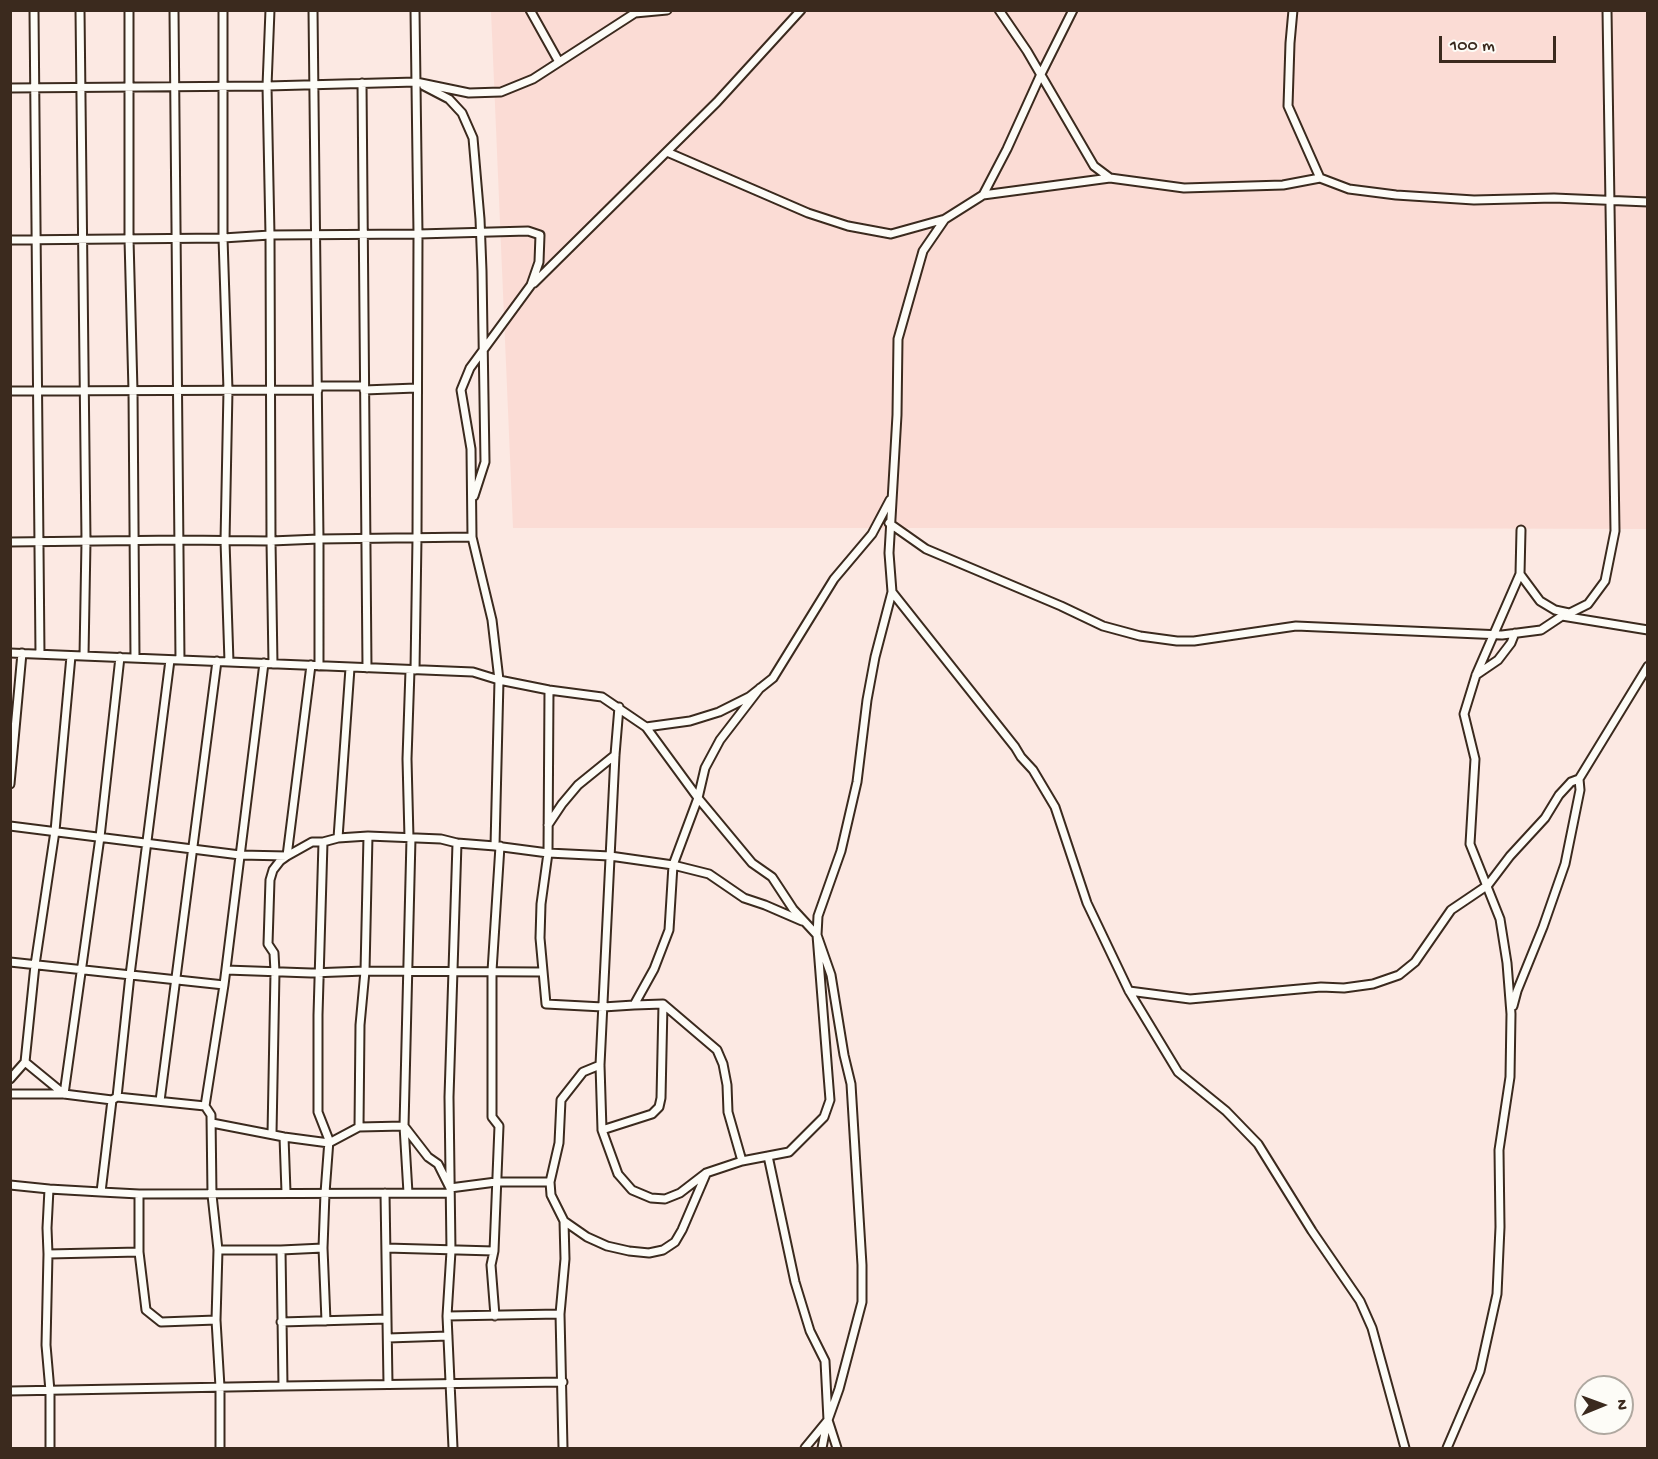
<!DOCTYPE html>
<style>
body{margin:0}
#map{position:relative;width:1658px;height:1459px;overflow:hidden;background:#fce9e3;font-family:"Gochi Hand",sans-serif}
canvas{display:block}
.frame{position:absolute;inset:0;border:12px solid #3b2a1e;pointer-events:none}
.north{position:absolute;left:1574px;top:1375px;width:60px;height:60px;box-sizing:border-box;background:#fdfcf7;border:2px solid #afa8a0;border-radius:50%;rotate:89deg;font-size:16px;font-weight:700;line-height:24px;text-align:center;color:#3b2a1e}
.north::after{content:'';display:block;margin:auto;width:21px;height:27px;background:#3b2a1e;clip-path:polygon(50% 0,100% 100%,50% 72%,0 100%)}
.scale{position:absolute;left:1439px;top:36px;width:117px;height:27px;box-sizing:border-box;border:3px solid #3b2a1e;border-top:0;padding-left:8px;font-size:18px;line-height:21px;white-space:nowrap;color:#3b2a1e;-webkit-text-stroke:4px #fdfcf7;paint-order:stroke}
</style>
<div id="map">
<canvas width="1658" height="1459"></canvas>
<div class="frame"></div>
<div class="north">N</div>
<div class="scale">100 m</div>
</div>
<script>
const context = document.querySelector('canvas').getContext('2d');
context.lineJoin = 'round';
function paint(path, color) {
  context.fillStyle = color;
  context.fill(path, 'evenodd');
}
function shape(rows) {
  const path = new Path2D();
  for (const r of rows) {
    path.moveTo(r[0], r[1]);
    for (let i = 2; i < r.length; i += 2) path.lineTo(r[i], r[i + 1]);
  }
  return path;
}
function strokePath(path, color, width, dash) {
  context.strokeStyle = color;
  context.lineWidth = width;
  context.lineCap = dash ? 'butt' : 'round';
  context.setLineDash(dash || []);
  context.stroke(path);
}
paint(shape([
 [491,11,1647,11,1647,529,1316,528,513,528]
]), '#fbdcd5');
const minor = shape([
 [34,10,40,654],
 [80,10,86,541,84,656],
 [129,10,129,239,133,391,135,658],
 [174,10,180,660],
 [223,10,223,238,228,390,225,541,229,662],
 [270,10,267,86,270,235,271,541,273,664],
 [313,10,319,539,319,666],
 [530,10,559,62],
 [999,10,1027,51,1094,166,1110,178],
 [1293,10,1290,43,1288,106,1320,178],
 [362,83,367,668],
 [424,86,449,99,462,113,473,138,480,219,482,271,485,462,474,496],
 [10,88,267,86,416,82,469,93,501,92,533,79,635,13,667,10],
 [667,152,808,213,848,226,891,234,945,219,983,195,1110,178,1184,188,1283,185,1320,178,1349,189,1396,195,1474,200,1554,198,1648,202],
 [983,195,1007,149,1041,74,1073,10],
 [945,219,923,251,898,339,897,415,889,553,892,592,1015,747,1021,757,1033,770,1055,807,1087,903,1129,991,1178,1072,1226,1111,1258,1144,1312,1231,1360,1301,1372,1328,1405,1448],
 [10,240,223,238,270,235,418,234,528,231,540,235,539,262,531,285,470,368,461,390,471,449,472,537,492,620,499,680,495,846],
 [534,283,717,102,801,10],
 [318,386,364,386],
 [364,390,416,388],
 [10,391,318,390],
 [889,523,926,549,1061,606,1103,626,1140,636,1177,641,1194,641,1296,626,1502,635,1541,630,1562,616,1648,630],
 [1521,530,1520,574,1540,601,1555,610,1569,613],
 [10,542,180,540,271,541,319,539,472,537],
 [1564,616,1588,604,1605,581,1615,531,1607,10],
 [10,653,473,672,499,680,549,690,602,697,646,727,698,798,752,863,772,877,793,909,817,935,831,975,844,1055,851,1084,862,1265,862,1302,839,1389,828,1420,805,1448],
 [415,670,417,538,418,234,415,10],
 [1476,675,1498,660,1511,643,1515,633],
 [549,690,548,853,541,904,540,938,546,1004,603,1007,634,1005,654,969,669,930,673,865,698,798,705,768,720,740,760,688],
 [619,707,615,755,600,1065,602,1130,618,1174,632,1190,651,1198,665,1199,680,1193,706,1173,742,1161,789,1152,824,1117,830,1100,817,935,818,916,841,851,857,782,867,700,875,657,892,592],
 [646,727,690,721,719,712,749,697,773,678,834,579,872,534,890,500],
 [10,784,22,653],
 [548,825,562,804,578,785,615,755],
 [10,826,240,855,287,856,312,842,323,842,338,838,368,836,441,839,457,843,495,846,548,853,610,856,673,865,709,874,744,898,765,905,802,921],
 [338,838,350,668],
 [409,838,407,759,410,670],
 [323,842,318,1015,318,1112,329,1140,325,1193,323,1248,326,1321],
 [10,962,224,985],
 [226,970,311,973,365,971,543,972],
 [1129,991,1190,999,1321,987,1344,988,1373,984,1399,975,1415,962,1451,910,1488,885,1510,856,1545,818,1559,795,1571,782,1579,779,1648,666],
 [634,1005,663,1004,717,1050,723,1064,727,1085,728,1112,742,1161],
 [1513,1006,1517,991,1543,927,1565,864,1580,790,1579,779],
 [10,1079,25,1062],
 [10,1094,64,1094,112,1100,117,1097,205,1106],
 [64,1094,25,1062,35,965,55,831,71,656],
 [64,1094,100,837,120,657],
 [117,1097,130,975,170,660],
 [160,1101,217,661],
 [212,1123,284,1137,329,1143,359,1127,404,1126,428,1157,438,1164,450,1188,496,1182,550,1182],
 [359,1127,360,1025,365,971,368,836],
 [602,1130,652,1114,659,1107,661,1098,663,1004],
 [272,1134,275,972,274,953,268,944,270,880,273,870,280,861,287,856,311,665],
 [284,1137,286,1192],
 [768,1156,795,1282,810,1331,825,1361,828,1420,837,1448],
 [10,1185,49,1189],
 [101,1192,139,1194],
 [385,1193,388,1384],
 [408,1193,404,1126,411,838],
 [564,1221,587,1237,607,1246,629,1251,649,1253,663,1250,675,1242,682,1230,706,1174],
 [386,1248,494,1251],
 [218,1250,281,1250,323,1248],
 [281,1250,283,1386],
 [139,1252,146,1310,161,1322,216,1320],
 [48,1254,139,1252,139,1194,450,1193],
 [560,1314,563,1448],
 [447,1316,560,1314,565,1259,564,1221,551,1195,550,1182,559,1143,561,1100,583,1072,600,1065],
 [495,1316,491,1265,494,1251,499,1126,492,1117,492,971,500,846],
 [281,1322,387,1319],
 [388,1338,448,1336],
 [10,1391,283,1386,563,1382],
 [50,1448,50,1391,46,1345,48,1254,47,1228,49,1189,101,1192,112,1100],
 [220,1448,220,1387,216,1320,218,1250,212,1195,211,1115,205,1106,224,985,264,663],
 [453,1448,447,1316,451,1251,449,1097,457,843],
 [822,1448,827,1422],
 [1447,1448,1480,1371,1497,1294,1500,1227,1499,1150,1510,1077,1511,1014,1507,963,1500,919,1470,844,1475,759,1464,714,1476,675,1520,574]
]);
strokePath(minor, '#3b2a1e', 11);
strokePath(minor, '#fdfcf7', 7);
</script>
